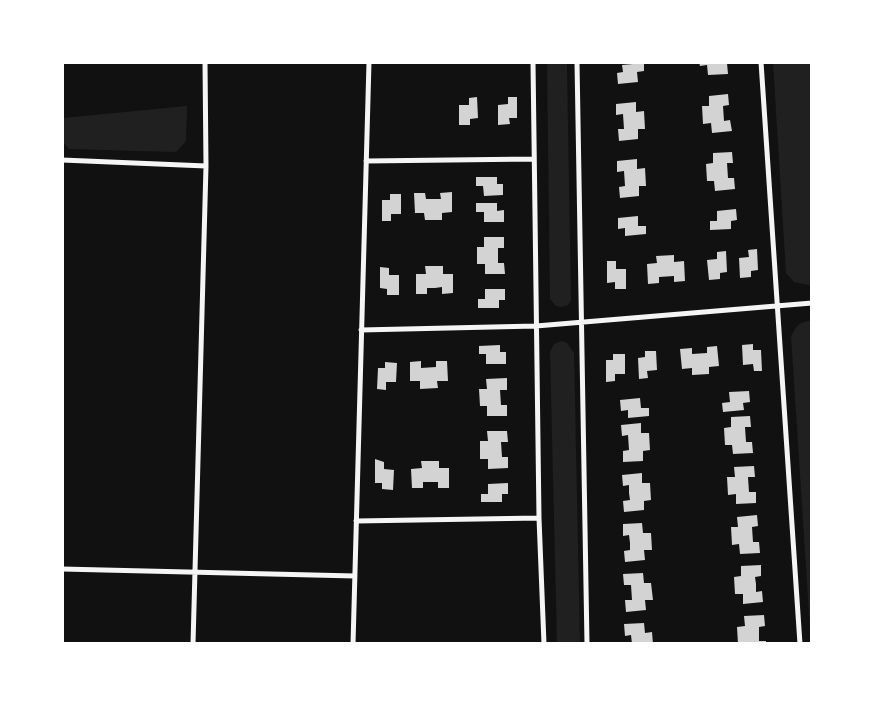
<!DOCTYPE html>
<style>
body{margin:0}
#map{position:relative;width:874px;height:706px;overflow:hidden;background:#111;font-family:"Titillium Web",sans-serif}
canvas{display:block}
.frame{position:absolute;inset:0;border:64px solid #fff;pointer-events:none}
</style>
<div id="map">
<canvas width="874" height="706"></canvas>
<div class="frame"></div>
</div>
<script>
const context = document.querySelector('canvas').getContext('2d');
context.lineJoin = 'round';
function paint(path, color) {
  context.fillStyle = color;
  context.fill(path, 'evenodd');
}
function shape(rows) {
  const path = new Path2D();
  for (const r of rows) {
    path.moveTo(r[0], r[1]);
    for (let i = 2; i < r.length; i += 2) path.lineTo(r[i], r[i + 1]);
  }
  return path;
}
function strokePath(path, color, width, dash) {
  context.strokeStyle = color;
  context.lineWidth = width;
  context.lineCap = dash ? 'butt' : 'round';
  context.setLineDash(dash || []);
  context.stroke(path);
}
paint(shape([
 [547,63,567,63,567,67,571,301,568,305,562,307,556,306,550,299],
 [773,63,811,63,812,284,808,285,794,282,786,273],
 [187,106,186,141,176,152,69,149,63,142,63,118],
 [811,320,812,320,811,644,791,336,797,326,801,323],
 [561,341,567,343,574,353,580,643,557,643,550,352,554,344]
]), '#202020');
paint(shape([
 [699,62,727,63,728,74,708,75,707,65,700,66],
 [644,63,644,71,637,72,638,82,618,84,617,73,623,72,622,65],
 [728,94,729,105,723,106,724,121,730,120,732,131,712,133,711,123,703,124,702,106,709,106,709,96],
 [477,97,478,118,470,119,470,125,459,125,459,105,469,105,469,98],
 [508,97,517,97,517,118,509,118,510,124,498,125,498,105,508,104],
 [636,102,636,112,644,111,645,129,638,129,638,139,619,141,618,129,624,129,623,114,616,115,616,104],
 [732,152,733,163,727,163,728,178,734,178,735,189,715,191,714,181,707,181,706,164,713,163,713,153],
 [637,159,637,169,645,168,646,186,639,186,639,196,620,198,619,187,625,186,624,171,617,172,617,161],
 [476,177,497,177,497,184,503,184,503,195,484,196,483,186,476,186],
 [452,192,452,212,442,213,442,220,425,220,424,213,415,213,414,193,425,193,426,199,441,199,440,193],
 [390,194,401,194,401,214,391,214,391,221,382,221,382,200,390,200],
 [476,203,497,203,497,211,504,210,504,222,484,222,484,212,476,212],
 [736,209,737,220,731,221,731,229,710,230,710,221,717,221,717,211],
 [638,216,638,226,646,226,646,234,625,236,625,228,618,229,618,218],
 [484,237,504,237,504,248,498,248,498,263,504,263,505,274,485,274,485,264,477,264,477,247,484,247],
 [757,249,758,270,751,271,751,277,740,278,739,258,749,257,748,250],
 [726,251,727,272,720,273,720,279,709,280,707,260,717,259,717,252],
 [674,255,674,262,684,261,685,281,674,282,674,276,659,277,659,283,648,284,647,264,657,263,656,256],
 [607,261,616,261,616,269,626,269,626,289,615,289,615,282,607,283],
 [425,266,443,266,443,274,453,274,453,293,442,294,442,287,435,288,427,288,427,294,416,294,416,274,426,274],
 [380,267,389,268,389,275,399,275,399,295,387,295,387,289,380,288],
 [485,289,505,289,505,300,499,300,499,308,478,308,478,299,485,299],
 [753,344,753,350,761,350,762,371,754,371,753,364,743,365,742,345],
 [500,345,500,352,506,352,506,364,486,364,486,354,479,354,479,346],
 [717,346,719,366,709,367,709,374,692,375,692,368,682,369,680,349,692,348,692,354,707,353,707,347],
 [645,351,656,351,657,370,647,371,648,378,639,379,638,358,645,357],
 [613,354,625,354,625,374,615,374,615,381,606,382,606,360,613,360],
 [421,361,421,368,436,367,436,361,447,361,448,381,437,381,438,388,420,389,420,381,410,381,410,362],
 [385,362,397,363,396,382,386,382,386,390,377,389,378,368,385,368],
 [507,378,507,390,500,390,501,405,507,405,507,416,487,416,487,406,480,406,479,389,487,389,486,379],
 [749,391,750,402,743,403,744,410,723,412,722,403,730,402,729,392],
 [640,398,641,408,649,408,649,416,628,418,628,410,621,411,620,400],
 [750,416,751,427,745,427,746,442,752,442,753,453,733,454,732,445,725,445,724,428,731,427,731,417],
 [641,423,641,433,649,433,650,450,643,451,643,461,623,462,623,451,629,450,628,435,622,436,621,425],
 [487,431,507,431,508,442,501,442,502,457,508,457,508,468,488,469,488,459,480,459,480,441,488,441],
 [375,459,384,462,384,469,394,470,393,490,382,489,382,483,375,483],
 [421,461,439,461,439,468,449,468,449,488,438,488,438,482,423,482,423,488,412,488,411,469,422,468],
 [754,466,755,477,748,477,749,492,756,492,756,503,736,504,736,494,728,495,727,477,735,477,734,467],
 [642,473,642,483,650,483,651,500,644,501,644,510,624,512,623,501,630,500,629,493,629,485,623,486,622,475],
 [508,483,508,494,502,494,502,502,481,502,481,494,488,494,488,484],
 [757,515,758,526,752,527,753,542,759,542,760,553,740,554,739,544,732,545,731,527,738,527,737,517],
 [642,523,643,533,651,533,652,550,644,550,645,560,625,562,624,551,630,550,630,543,629,535,623,536,623,524],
 [761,565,761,576,755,577,756,584,756,592,762,591,763,602,743,604,743,594,735,594,734,577,741,576,741,566],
 [643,573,644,583,651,583,653,600,645,600,646,610,626,612,625,600,632,600,631,585,624,585,623,574],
 [764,615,765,626,759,627,759,641,766,641,766,644,738,644,737,627,745,626,744,616],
 [644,623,645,633,652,632,653,644,632,644,631,635,625,636,624,624]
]), '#d3d3d3');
strokePath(shape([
 [533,62,539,518,544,644],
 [577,62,587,644],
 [761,62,800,644],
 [62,160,206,166],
 [366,161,534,159],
 [361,330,536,326,812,303],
 [356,521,539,518],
 [62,569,355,576],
 [193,644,206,166,205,62],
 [353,644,369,62]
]), '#f5f5f5', 5);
</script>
